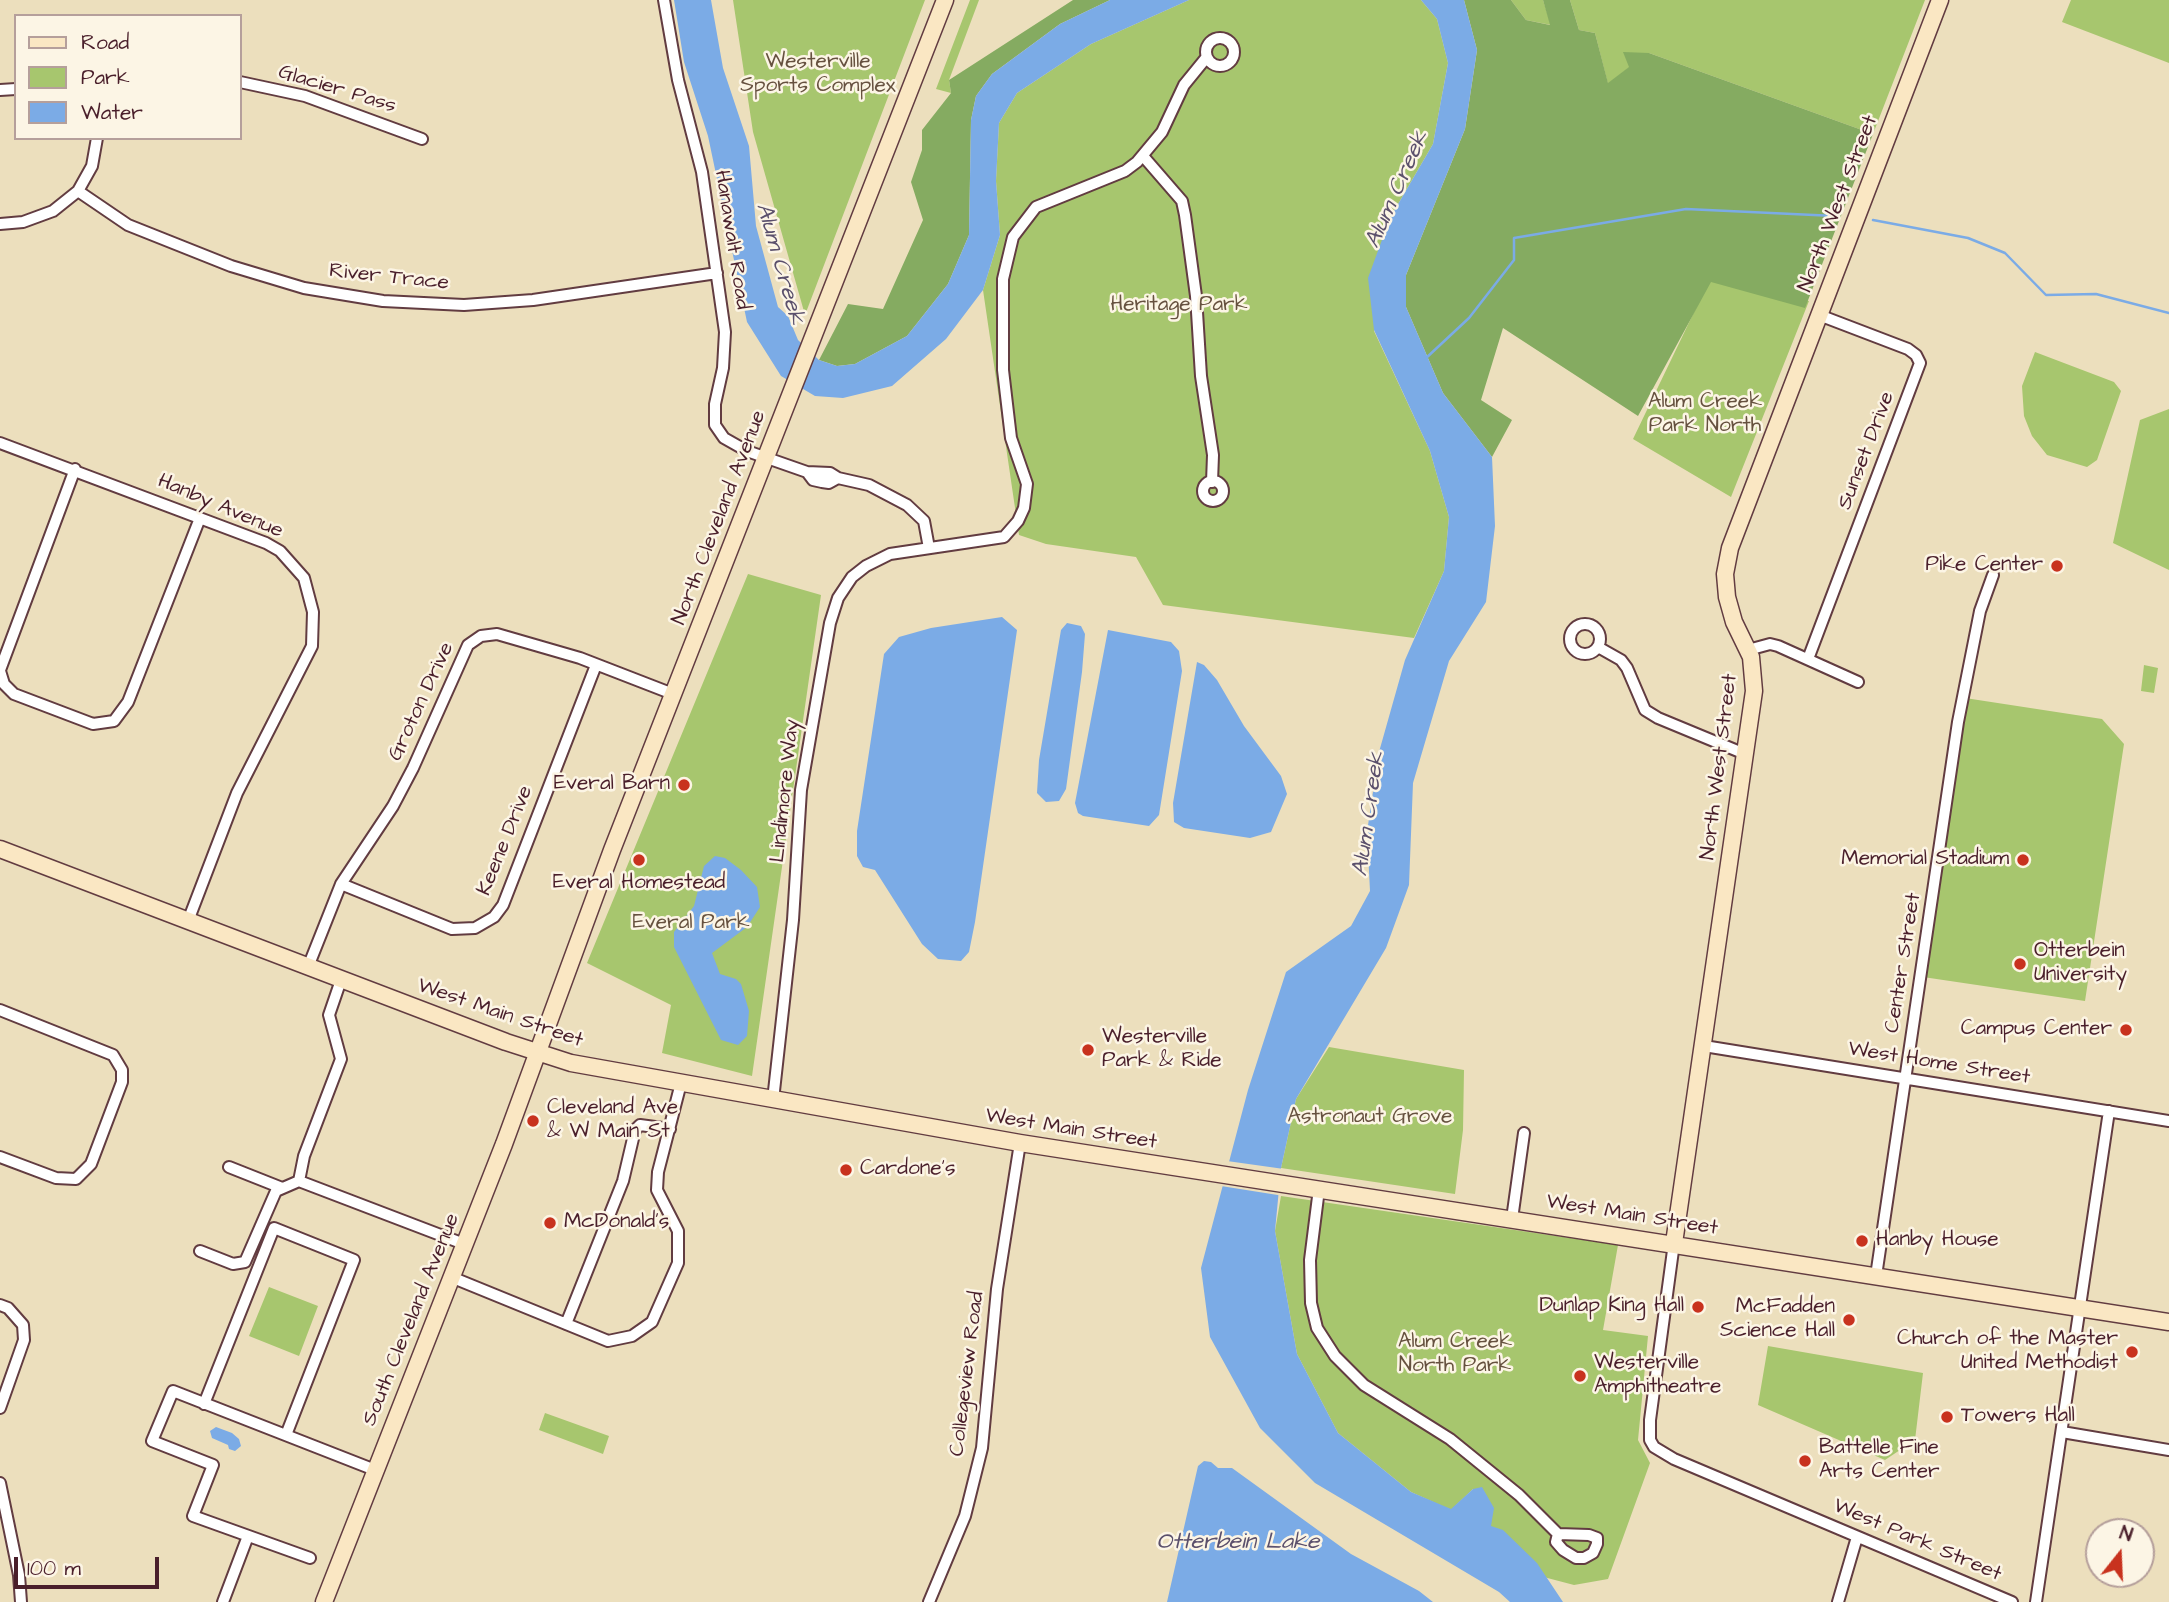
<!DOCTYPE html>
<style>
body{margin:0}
#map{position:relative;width:2169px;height:1602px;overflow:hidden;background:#ecdfbd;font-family:"Architects Daughter",sans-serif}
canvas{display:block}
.legend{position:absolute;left:14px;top:14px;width:228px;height:126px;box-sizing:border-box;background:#fcf5e5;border:2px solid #b59f9b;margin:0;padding:9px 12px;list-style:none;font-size:21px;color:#4a1f2b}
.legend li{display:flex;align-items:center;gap:14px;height:35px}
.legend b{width:35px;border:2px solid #b59f9b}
.north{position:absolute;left:2085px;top:1518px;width:70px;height:70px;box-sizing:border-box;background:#fcf5e5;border:2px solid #b59f9b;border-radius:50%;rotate:18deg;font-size:19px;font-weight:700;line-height:28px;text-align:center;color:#4a1f2b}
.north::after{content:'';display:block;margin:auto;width:24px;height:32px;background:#c8321e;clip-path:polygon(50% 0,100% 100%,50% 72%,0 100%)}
.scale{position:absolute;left:14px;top:1557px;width:145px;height:32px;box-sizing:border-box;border:4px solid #4a1f2b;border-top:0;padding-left:9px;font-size:21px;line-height:24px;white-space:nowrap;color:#4a1f2b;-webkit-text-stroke:5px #fcf5e5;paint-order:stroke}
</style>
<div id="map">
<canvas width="2169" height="1602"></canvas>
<ul class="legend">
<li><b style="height:9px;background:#fae7c3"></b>Road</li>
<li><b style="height:19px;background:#a7c66e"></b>Park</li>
<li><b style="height:19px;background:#7babe6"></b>Water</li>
</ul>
<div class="north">N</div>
<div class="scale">100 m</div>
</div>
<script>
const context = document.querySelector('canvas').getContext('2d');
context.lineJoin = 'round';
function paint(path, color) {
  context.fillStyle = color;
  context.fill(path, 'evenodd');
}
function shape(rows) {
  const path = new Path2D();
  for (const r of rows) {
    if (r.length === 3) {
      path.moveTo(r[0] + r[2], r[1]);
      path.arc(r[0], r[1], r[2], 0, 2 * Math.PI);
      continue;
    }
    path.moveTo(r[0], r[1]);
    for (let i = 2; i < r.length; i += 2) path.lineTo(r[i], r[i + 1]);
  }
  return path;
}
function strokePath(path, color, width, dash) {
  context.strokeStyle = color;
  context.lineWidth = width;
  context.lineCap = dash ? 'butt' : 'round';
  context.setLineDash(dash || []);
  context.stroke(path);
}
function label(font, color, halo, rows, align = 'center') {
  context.font = font + ' "Architects Daughter",sans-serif';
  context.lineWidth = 5;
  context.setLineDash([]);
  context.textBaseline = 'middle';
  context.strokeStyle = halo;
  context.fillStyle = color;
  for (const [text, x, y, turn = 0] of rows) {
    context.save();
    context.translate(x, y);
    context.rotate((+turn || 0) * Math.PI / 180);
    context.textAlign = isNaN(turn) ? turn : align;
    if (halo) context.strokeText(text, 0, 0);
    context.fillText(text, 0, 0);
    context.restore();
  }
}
paint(shape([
 [733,0,925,0,805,315,753,132],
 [970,0,979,0,949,80,951,93,936,89],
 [1189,0,1421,0,1437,19,1448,63,1433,144,1390,218,1374,331,1430,451,1449,517,1444,571,1414,638,1163,605,1136,557,1046,544,1019,535,983,290,1000,235,996,181,999,123,1017,93,1091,44],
 [1511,0,1543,0,1551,25,1526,20],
 [1570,0,1925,0,1873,134,1649,53,1624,53,1630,67,1608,84,1595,33,1579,30],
 [2071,0,2169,0,2169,63,2062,22],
 [1709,281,1809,301,1731,497,1633,439],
 [2035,352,2114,382,2121,391,2097,460,2087,467,2047,455,2032,436,2024,416,2022,386],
 [2169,409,2169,570,2113,543,2140,420],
 [748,574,821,595,752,1076,662,1053,671,1005,587,963],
 [2144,665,2158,668,2154,693,2141,691],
 [1965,698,2102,719,2124,744,2085,1001,1923,977],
 [1329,1047,1464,1070,1463,1130,1455,1194,1281,1168,1296,1099],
 [1281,1196,1618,1245,1603,1330,1648,1336,1638,1440,1650,1463,1608,1579,1574,1585,1498,1565,1473,1489,1451,1510,1411,1492,1338,1433,1297,1354,1275,1231],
 [269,1287,318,1306,299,1356,249,1336],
 [1768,1346,1923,1373,1915,1440,1885,1460,1758,1405],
 [545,1413,609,1436,603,1454,539,1430]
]), '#a7c66e');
paint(shape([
 [1073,0,1110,0,1060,24,992,74,976,96,971,120,969,235,948,284,907,336,855,364,837,366,819,360,848,304,883,309,923,220,911,182,922,150,922,130,951,93,949,80],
 [1464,0,1511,0,1526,20,1550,25,1543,0,1570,0,1579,30,1595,33,1608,83,1629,67,1623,52,1649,53,1873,134,1805,308,1711,282,1638,416,1503,328,1481,400,1512,420,1492,457,1443,393,1406,307,1406,275,1465,129,1477,50]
]), '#85ab61');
paint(shape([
 [674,0,711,0,723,68,749,146,756,226,778,307,788,316,798,340,819,360,837,366,855,364,907,336,948,284,969,235,971,120,976,96,992,74,1060,24,1110,0,1189,0,1091,44,1017,93,999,123,996,181,1000,235,983,290,946,339,892,386,843,398,815,396,781,376,747,322,708,136,684,62],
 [1421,0,1464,0,1477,50,1465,129,1406,275,1406,307,1443,393,1492,457,1495,526,1486,602,1449,661,1413,783,1409,885,1386,948,1296,1099,1281,1168,1275,1231,1297,1354,1338,1433,1411,1492,1451,1509,1473,1489,1482,1487,1494,1508,1491,1526,1503,1530,1537,1563,1563,1602,1510,1602,1499,1592,1315,1483,1260,1428,1210,1337,1201,1268,1248,1090,1286,972,1351,926,1370,891,1367,832,1379,752,1405,660,1444,571,1449,517,1430,451,1374,330,1368,278,1390,218,1433,144,1448,63,1437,19],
 [1002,617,1017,630,975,922,969,952,961,961,938,959,922,944,875,870,863,867,857,856,857,831,884,654,899,637,931,628],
 [1067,623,1081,626,1085,634,1082,672,1066,789,1059,801,1046,802,1037,793,1039,760,1061,630],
 [1108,630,1171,642,1179,651,1182,671,1159,815,1149,826,1083,816,1078,813,1075,803],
 [1197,662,1204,665,1217,680,1244,726,1281,776,1287,794,1271,832,1250,838,1184,828,1174,822,1173,803],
 [715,856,725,858,741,870,757,887,760,907,747,927,712,953,720,974,736,979,741,984,749,1011,747,1036,738,1045,721,1040,674,947,674,932,694,906,704,866],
 [216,1427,232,1433,239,1439,241,1446,235,1451,229,1449,228,1445,212,1438,210,1431],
 [1204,1461,1211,1462,1218,1468,1232,1468,1351,1554,1419,1591,1433,1602,1167,1602,1198,1466]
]), '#7babe6');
paint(shape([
 [1227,1161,1284,1169,1284,1196,1221,1186]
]), '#ecdfbd');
strokePath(shape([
 [1873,220,1968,238,2005,253,2046,295,2096,294,2169,313],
 [1425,359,1469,318,1514,260,1514,238,1686,209,1835,216]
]), '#7babe6', 2.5);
const street = shape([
 [664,0,678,80,702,172,725,332,723,368,715,404,715,425,724,438,747,451,807,472,830,473,838,478,869,485,907,505,924,521,929,548],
 [1220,52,14],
 [240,82,305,96,422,139],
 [0,90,16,89],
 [1143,156,1182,201,1185,215,1196,296,1201,376,1213,455,1212,482],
 [78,191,128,225,231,266,304,288,383,301,464,305,533,300,717,273],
 [0,224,23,222,53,211,78,191,92,166,97,138],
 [0,443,266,543,280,551,304,578,313,612,312,646,237,793,188,921],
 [807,472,813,480,822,482,829,483,838,478],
 [1213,491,10],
 [1585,639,15],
 [1598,647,1621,660,1627,668,1645,710,1658,718,1745,754],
 [1748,650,1770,644,1778,646,1858,682],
 [1808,659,1920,363,1916,355,1908,349,1819,315],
 [0,670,75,469],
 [0,671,4,684,14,694,93,724,114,721,128,702,200,518],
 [341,884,452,929,475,928,494,917,503,905,596,665],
 [308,967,341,884,393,806,413,768,468,645,481,636,497,634,580,658,673,694],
 [0,1010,113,1055,122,1070,122,1082,91,1164,76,1179,56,1178,0,1157],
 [1704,1046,2169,1121],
 [773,1100,793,920,801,790,830,623,838,598,852,577,866,566,890,554,1004,537,1018,521,1024,508,1027,484,1011,438,1003,370,1003,279,1013,237,1036,207,1125,171,1137,162,1162,132,1184,85,1206,58],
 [229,1167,282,1188],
 [299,1181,304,1156,341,1059,329,1015,341,980],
 [299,1181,464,1244],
 [1319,1189,1310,1260,1311,1303,1317,1328,1335,1356,1364,1385,1450,1439,1519,1495,1558,1534,1556,1542,1563,1550,1576,1558,1584,1558,1593,1553,1597,1544,1597,1538,1589,1535,1558,1534],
 [1512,1219,1524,1133],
 [1674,1243,1650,1420,1650,1440,1654,1447,1674,1459,2012,1602],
 [200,1251,233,1264,245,1262,276,1191,299,1181],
 [1876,1276,1958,722,1980,611,1993,575],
 [451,1277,608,1341,632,1336,652,1322,678,1263,678,1231,657,1190,658,1172,681,1083],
 [0,1305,8,1308,23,1325,24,1340,0,1408],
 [566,1324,623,1181,635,1130,640,1125,670,1129],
 [204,1404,274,1228,354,1260,286,1435],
 [2062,1432,2169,1450],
 [0,1483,19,1575,21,1602],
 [310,1558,193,1516,213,1465,152,1441,173,1391,375,1470],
 [223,1602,248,1536],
 [929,1602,965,1516,982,1448,997,1289,1020,1143],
 [1838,1602,1857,1537],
 [2036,1602,2109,1111]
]);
const secondary = shape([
 [0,849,506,1042,571,1063,1020,1143,2169,1322],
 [1674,1243,1754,691,1751,657,1734,622,1727,597,1725,574,1730,548,1940,0],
 [324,1602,504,1144,612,850,945,0]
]);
strokePath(street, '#623c41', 14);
strokePath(secondary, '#623c41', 19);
strokePath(street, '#fff', 10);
strokePath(secondary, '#fae7c3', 16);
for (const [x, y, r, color] of [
 [2057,566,7,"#c8321e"],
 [684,785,7,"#c8321e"],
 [639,860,7,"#c8321e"],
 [2023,860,7,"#c8321e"],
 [2020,964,7,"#c8321e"],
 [2126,1030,7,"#c8321e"],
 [1088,1050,7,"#c8321e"],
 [533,1121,7,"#c8321e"],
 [846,1170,7,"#c8321e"],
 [550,1223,7,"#c8321e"],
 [1862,1241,7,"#c8321e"],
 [1698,1307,7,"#c8321e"],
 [1849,1320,7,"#c8321e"],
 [2132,1352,7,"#c8321e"],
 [1580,1376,7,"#c8321e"],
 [1947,1417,7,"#c8321e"],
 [1805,1461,7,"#c8321e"]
]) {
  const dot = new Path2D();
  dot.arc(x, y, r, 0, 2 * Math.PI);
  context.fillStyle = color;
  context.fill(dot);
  strokePath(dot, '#fcf5e5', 2.5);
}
label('21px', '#66513f', '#fcf5e5', [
 ["Westerville",818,63],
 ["Sports Complex",818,87],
 ["Heritage Park",1179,306],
 ["Alum Creek",1705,403],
 ["Park North",1705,427],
 ["Everal Park",691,924],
 ["Astronaut Grove",1370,1118],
 ["Alum Creek",1455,1343],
 ["North Park",1455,1367]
]);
label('21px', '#4a1f2b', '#fcf5e5', [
 ["Glacier Pass",337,90,17],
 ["North West Street",1839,204,-69],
 ["Hanawalt Road",731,240,81],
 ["River Trace",389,278,6],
 ["Sunset Drive",1867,451,-69],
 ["Hanby Avenue",220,507,23],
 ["North Cleveland Avenue",720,518,-69],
 ["Groton Drive",422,702,-65],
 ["North West Street",1720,767,-83],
 ["Lindimore Way",786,791,-84],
 ["Keene Drive",506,841,-68],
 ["Center Street",1904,963,-81],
 ["West Main Street",500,1014,19],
 ["West Home Street",1939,1064,9],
 ["West Main Street",1071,1130,9],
 ["West Main Street",1632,1216,9],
 ["South Cleveland Avenue",412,1320,-68],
 ["Collegeview Road",968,1374,-83],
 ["West Park Street",1917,1541,23]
]);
label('21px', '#4a1f2b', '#fcf5e5', [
 ["Pike Center",2043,566,"right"],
 ["Everal Barn",670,785,"right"],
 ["Memorial Stadium",2009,860,"right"],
 ["Everal Homestead",639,884,"center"],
 ["Otterbein",2034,952],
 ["University",2034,976],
 ["Campus Center",2112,1030,"right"],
 ["Westerville",1102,1038],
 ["Park & Ride",1102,1062],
 ["Cleveland Ave",547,1109],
 ["& W Main St",547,1133],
 ["Cardone's",860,1170],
 ["McDonald's",564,1223],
 ["Hanby House",1876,1241],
 ["Dunlap King Hall",1684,1307,"right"],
 ["McFadden",1835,1308,"right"],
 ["Science Hall",1835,1332,"right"],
 ["Church of the Master",2118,1340,"right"],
 ["United Methodist",2118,1364,"right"],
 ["Westerville",1594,1364],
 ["Amphitheatre",1594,1388],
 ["Towers Hall",1961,1417],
 ["Battelle Fine",1819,1449],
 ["Arts Center",1819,1473]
], 'left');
label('italic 23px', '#5b506c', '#fcf5e5', [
 ["Alum Creek",1398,190,-66],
 ["Alum Creek",779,264,74],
 ["Alum Creek",1370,814,-82],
 ["Otterbein Lake",1238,1543]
]);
</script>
